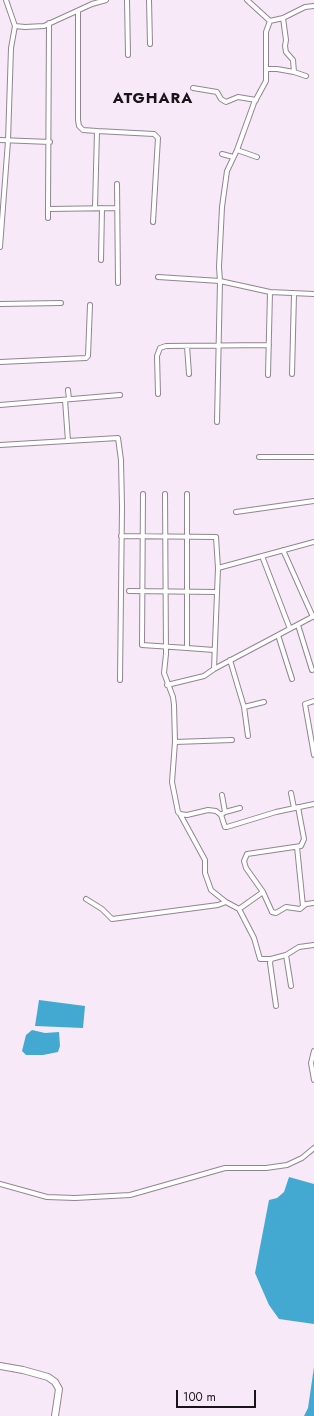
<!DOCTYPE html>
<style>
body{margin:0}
#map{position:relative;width:314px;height:1416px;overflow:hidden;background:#f7e9f7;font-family:Jost,sans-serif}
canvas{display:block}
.scale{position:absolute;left:176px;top:1390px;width:80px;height:18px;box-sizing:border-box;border:2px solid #191419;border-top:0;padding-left:5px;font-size:12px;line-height:14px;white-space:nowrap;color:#191419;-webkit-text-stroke:3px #f7e9f7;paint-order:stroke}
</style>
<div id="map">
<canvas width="314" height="1416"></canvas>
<div class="scale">100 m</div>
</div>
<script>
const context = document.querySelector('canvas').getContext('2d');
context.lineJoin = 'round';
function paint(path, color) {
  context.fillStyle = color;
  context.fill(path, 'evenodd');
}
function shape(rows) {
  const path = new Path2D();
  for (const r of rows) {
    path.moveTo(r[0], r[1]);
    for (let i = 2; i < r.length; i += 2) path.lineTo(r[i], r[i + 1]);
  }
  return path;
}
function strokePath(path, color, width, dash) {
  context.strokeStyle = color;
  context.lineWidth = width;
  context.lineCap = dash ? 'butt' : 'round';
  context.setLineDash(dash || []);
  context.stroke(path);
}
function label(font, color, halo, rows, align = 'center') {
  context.font = font + ' Jost,sans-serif';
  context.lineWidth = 3;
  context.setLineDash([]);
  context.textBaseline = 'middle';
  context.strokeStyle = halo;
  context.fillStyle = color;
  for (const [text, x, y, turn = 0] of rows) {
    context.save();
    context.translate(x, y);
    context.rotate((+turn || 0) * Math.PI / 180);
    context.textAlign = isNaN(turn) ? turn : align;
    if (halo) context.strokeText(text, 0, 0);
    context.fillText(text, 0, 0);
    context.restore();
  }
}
paint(shape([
 [39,1000,85,1006,83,1028,35,1026],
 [32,1030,45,1033,59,1032,60,1046,58,1052,43,1055,26,1055,22,1051,26,1035],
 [289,1177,314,1184,314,1324,279,1319,269,1305,255,1273,269,1200,277,1198,284,1192],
 [314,1367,314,1416,304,1416,308,1408]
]), '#43a9d0');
const minor = shape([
 [6,0,15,26,25,27,44,26,92,4,106,0],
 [127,0,128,55],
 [149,0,150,44],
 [247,0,270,21],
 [78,11,78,120,79,126,83,130,97,131,95,208],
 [270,21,266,32,266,81,254,103,237,150,227,171,222,207,219,267,220,281,270,292,314,294],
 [270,21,283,18,305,7,314,6],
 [49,23,48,209,117,208],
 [266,69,277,69,294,72,293,60,286,52,285,46,286,40,283,18],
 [294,72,306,76],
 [193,88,217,92,221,99,226,102,238,97,256,100],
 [97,131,154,134,158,138,153,222],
 [0,140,50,142],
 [237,150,257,157],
 [222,154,233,157],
 [117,184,118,283],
 [48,218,48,209],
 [0,247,8,141,11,48,15,26],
 [101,260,102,208],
 [158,277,220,281,217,422],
 [0,304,61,303],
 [187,346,189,374],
 [0,362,86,358,88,356,90,305],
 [292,374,294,294],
 [268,375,270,292],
 [68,390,69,399],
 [158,394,157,356,160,348,166,346,269,345],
 [65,400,68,441],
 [0,405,120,395],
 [0,445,118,438,121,460,122,507,120,680],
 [259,457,314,457],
 [143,494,142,645,187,648],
 [165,494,166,654,164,673,173,697,174,705,175,742,172,782,178,812,180,814,187,815,208,810,216,811,221,815,225,827,227,827,276,812,314,804],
 [187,494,187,648,214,650],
 [236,512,314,501],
 [121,536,216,537,218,568,214,669],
 [283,550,313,617],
 [262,556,290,629],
 [218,568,314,542],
 [129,591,216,592],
 [298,625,312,670],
 [278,635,292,679],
 [230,660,244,707,248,736],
 [167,685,204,676,214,669,314,616],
 [314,701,305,704,314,755],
 [244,707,264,702],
 [175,742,232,740],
 [291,793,294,808],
 [298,807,304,839,301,846,247,854,244,861,246,868,263,892,272,912,276,913,286,907,300,909,306,904,314,903],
 [225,812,240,808],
 [180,814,205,860,205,873,211,890,226,902,239,909,254,938,260,959,271,959],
 [221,815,225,812,222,795],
 [297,847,303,906],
 [86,899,102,909,112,919,218,905,226,902],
 [239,909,263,892],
 [286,955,291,986],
 [276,1006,270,963,271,959,286,955,299,947,314,945],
 [314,1051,311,1063,314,1080],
 [0,1184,47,1197,75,1198,130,1195,225,1168,266,1168,287,1165,302,1158,314,1148]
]);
const secondary = shape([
 [0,1366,23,1370,48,1377,55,1382,59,1389,55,1416]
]);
strokePath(minor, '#928592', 6);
strokePath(secondary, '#928592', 8);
strokePath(minor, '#fff', 4);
strokePath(secondary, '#fff', 6);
context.letterSpacing = '1px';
label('bold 15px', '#191419', '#f7e9f7', [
 ["ATGHARA",153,99]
]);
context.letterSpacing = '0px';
</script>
